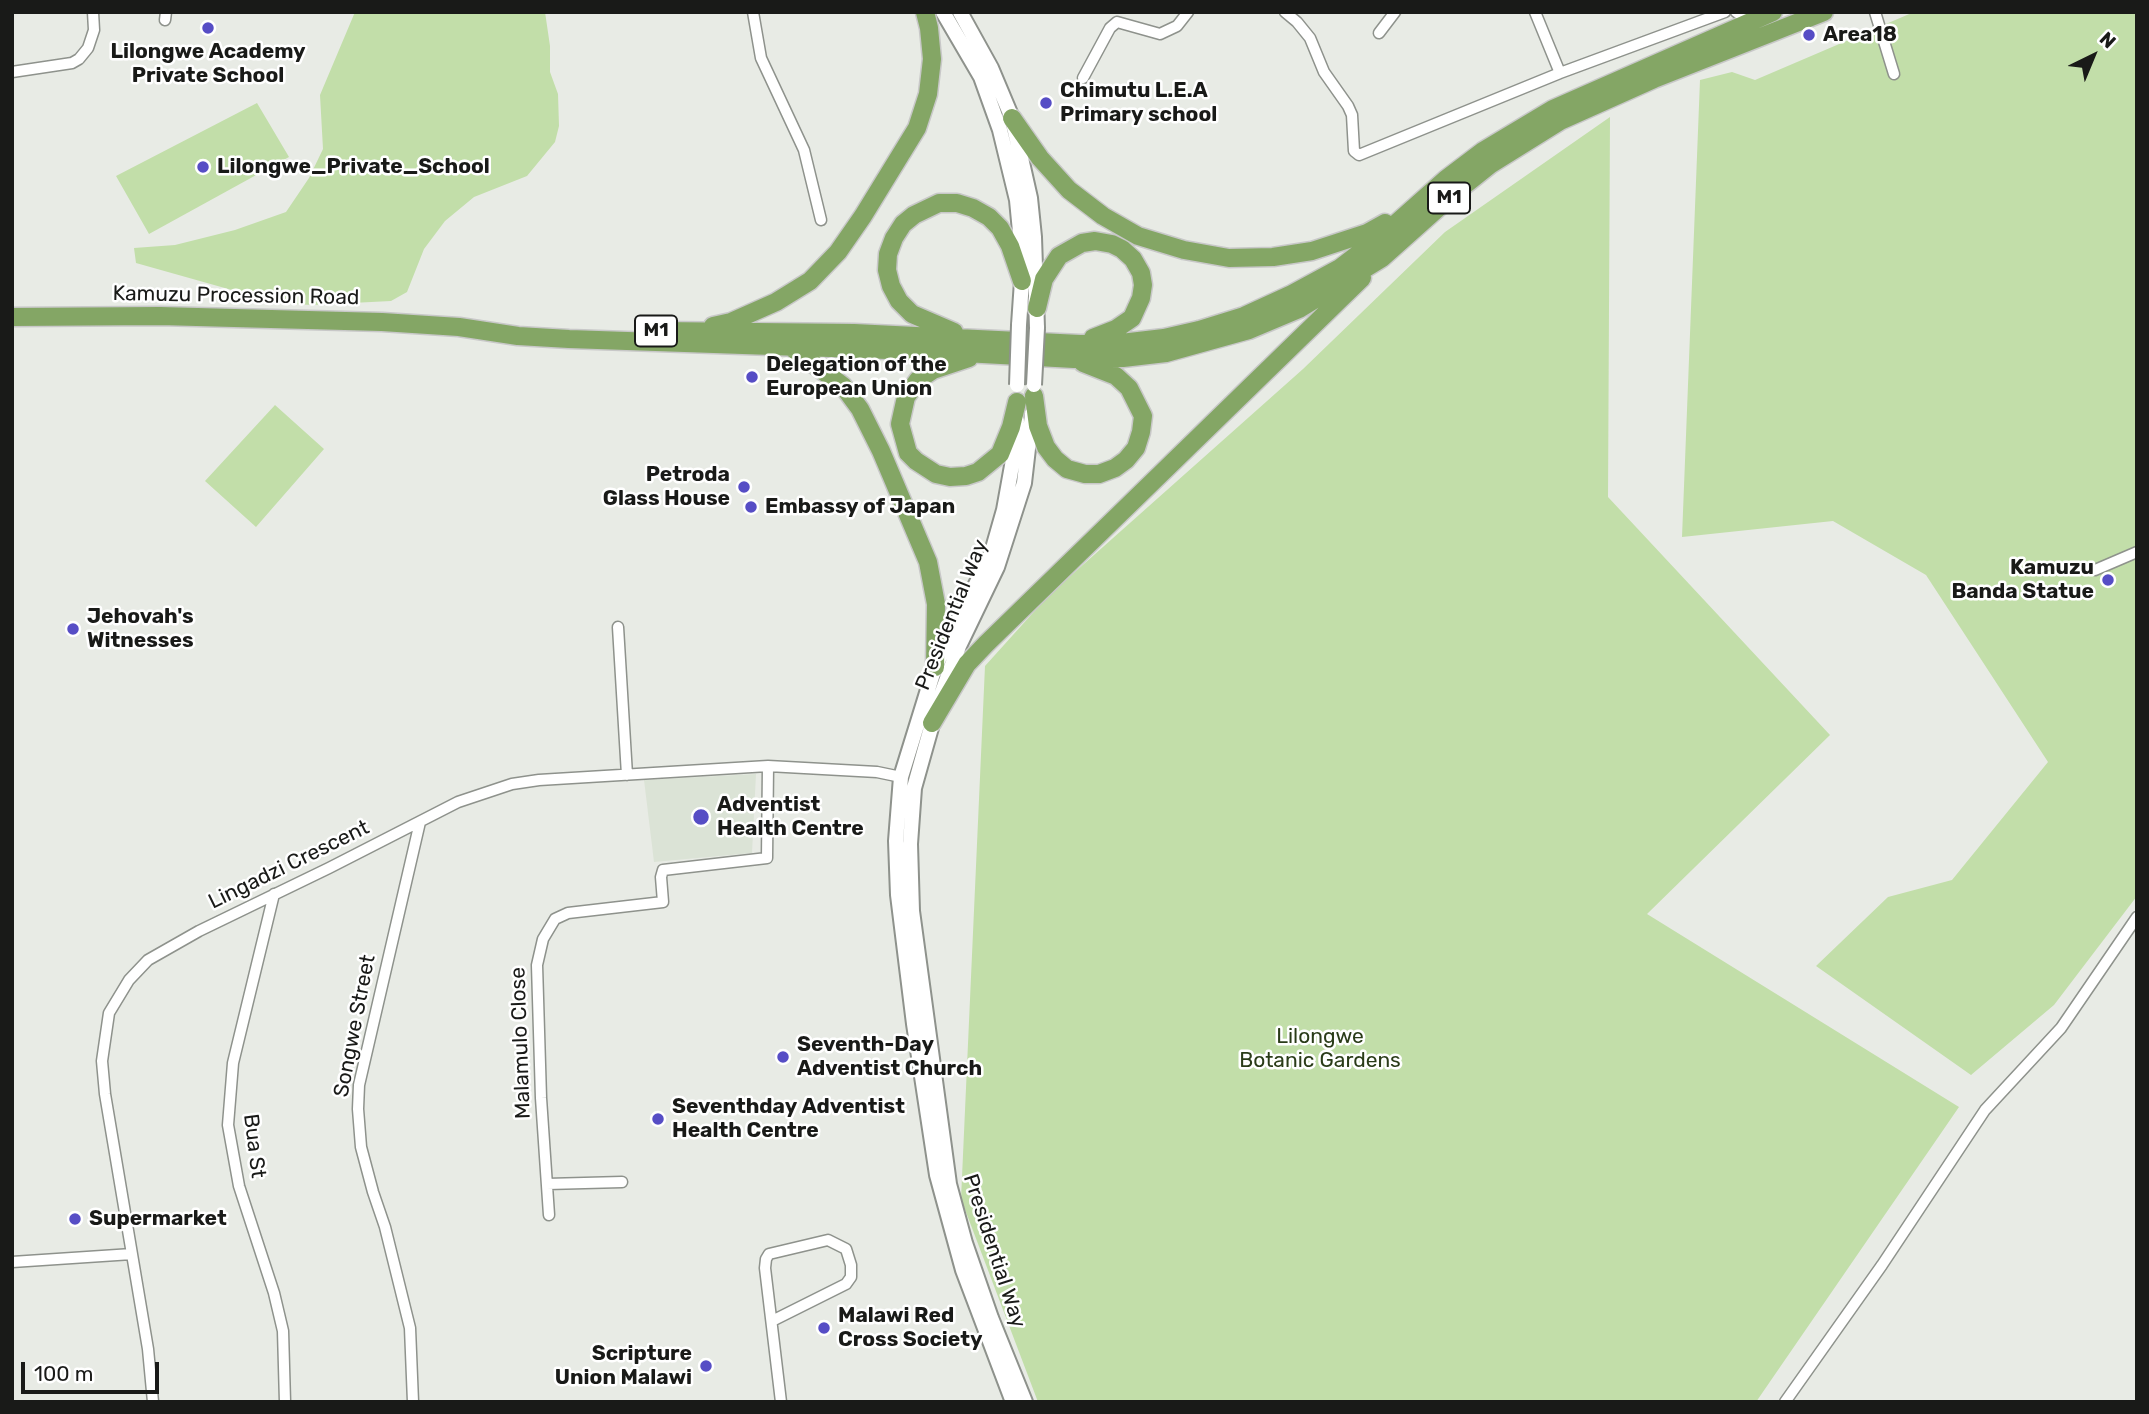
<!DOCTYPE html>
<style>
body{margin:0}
#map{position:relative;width:2149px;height:1414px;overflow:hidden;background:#e8ebe5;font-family:Rubik,sans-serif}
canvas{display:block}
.frame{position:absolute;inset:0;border:14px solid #191a18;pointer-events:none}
.north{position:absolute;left:2058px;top:21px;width:70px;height:70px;-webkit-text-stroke:5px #fff;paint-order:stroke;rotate:43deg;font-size:19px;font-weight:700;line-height:28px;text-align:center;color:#191a18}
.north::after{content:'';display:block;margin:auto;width:24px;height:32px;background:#191a18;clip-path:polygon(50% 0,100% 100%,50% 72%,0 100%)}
.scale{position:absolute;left:21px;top:1362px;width:138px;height:32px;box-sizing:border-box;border:4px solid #191a18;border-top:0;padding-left:9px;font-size:21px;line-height:24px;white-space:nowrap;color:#191a18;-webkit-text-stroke:5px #fff;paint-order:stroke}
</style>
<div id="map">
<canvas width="2149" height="1414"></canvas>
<div class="frame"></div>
<div class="north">N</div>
<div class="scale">100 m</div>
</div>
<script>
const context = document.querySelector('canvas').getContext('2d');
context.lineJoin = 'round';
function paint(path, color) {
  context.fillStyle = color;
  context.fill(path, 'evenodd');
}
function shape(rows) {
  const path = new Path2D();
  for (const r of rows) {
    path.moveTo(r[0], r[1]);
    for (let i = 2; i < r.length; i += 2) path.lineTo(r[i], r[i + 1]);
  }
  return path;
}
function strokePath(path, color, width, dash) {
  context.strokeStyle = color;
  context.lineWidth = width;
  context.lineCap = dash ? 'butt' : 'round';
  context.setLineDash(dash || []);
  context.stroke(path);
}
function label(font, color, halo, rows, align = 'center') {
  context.font = font + ' Rubik,sans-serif';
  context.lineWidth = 5;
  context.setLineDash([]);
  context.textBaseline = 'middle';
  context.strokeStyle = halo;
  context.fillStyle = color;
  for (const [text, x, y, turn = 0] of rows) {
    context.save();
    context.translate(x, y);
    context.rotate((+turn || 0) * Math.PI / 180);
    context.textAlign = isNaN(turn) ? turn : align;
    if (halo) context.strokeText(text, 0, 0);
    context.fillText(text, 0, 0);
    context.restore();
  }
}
paint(shape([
 [756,774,752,853,654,862,644,780]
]), '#dbe3d6');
paint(shape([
 [355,12,545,12,550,46,550,72,558,94,559,126,555,142,527,176,474,197,445,221,424,249,407,292,391,301,312,305,278,303,136,263,134,248,175,245,235,230,286,212,309,178,323,149,320,95],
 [1914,12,2137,12,2137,896,2054,1005,1971,1075,1816,966,1888,897,1952,880,2048,762,1926,575,1833,521,1682,537,1700,80,1732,72,1755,80],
 [257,103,289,157,149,234,116,176],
 [1610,117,1608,497,1830,735,1647,914,1959,1107,1756,1402,1038,1402,961,1199,985,666,1049,595,1303,369,1445,232],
 [275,405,324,449,256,527,205,481]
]), '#c2dea9');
const street = shape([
 [753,12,761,58,804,150,821,220],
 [1285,12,1297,22,1310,38,1324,72,1348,106,1352,115,1354,151,1359,155,1560,73,1725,12],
 [1535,12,1560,73],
 [1736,12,1751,21],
 [1875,12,1894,74],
 [165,20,166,12],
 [1379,33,1395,12],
 [12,72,72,63,79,59,88,48,94,30,93,12],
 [1083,78,1110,28,1117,22,1160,34,1177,26,1188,12],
 [2095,570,2137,552],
 [618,627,627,775],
 [274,894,233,1063,228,1125,239,1186,274,1293,283,1331,285,1402],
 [547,1184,622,1182],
 [549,1215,541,1098,537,965,543,939,555,919,568,913,663,902,661,877,663,870,767,858,768,766],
 [12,1262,132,1254],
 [772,1321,846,1284,851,1277,851,1265,846,1249,828,1240,769,1254,766,1259,765,1268,781,1402],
 [153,1402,148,1349,105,1094,102,1061,109,1013,129,980,148,960,199,931,329,868,458,802,512,784,539,780,768,766,877,772,901,777],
 [413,1402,410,1328,385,1227,373,1192,361,1147,358,1109,359,1085,420,822],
 [1785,1402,1882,1265,1985,1110,2061,1028,2137,917]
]);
const secondary = shape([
 [943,12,981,77,1000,130,1017,200,1021,242,1022,281,1019,325],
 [960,12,991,68,1012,118,1030,198,1034,237,1037,328],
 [1013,1402,963,1270,937,1175,914,1024,898,895,896,841,901,777,935,667,992,552,1004,510,1015,449,1017,421],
 [1025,1402,991,1318,965,1243,949,1184,912,911,910,844,914,788,923,756,938,703,959,646,997,567,1024,483,1032,414]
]);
const highway = shape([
 [1012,118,1040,158,1069,190,1103,216,1138,236,1184,250,1229,258,1273,257,1312,251,1367,233,1385,223],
 [1037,308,1044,279,1059,256,1082,243,1095,241,1112,244,1122,249,1133,259,1141,273,1143,285,1141,298,1132,318,1116,329,1093,338],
 [12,317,160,316,382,322,459,327,518,336,569,339,946,352,1074,359,1123,358,1166,353,1249,330,1299,309,1382,258,1456,192,1491,164,1560,121,1654,79,1824,12],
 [713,326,731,322,776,302,810,281,838,252,863,216,917,128,928,94,932,59,929,28,925,12],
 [658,331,854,333,1080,344,1121,343,1164,338,1199,330,1244,316,1292,294,1340,268,1383,235,1446,179,1483,151,1553,109,1773,12],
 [954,332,912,314,899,301,891,286,887,270,888,254,894,238,903,224,914,215,939,203,957,203,973,208,989,217,1000,228,1010,246,1022,281],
 [791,347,843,386,860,409,881,451,928,562,936,604,935,667],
 [969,358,933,370,918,380,906,397,900,424,908,453,916,461,936,474,950,477,966,476,978,472,1000,454,1011,427,1017,402],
 [1034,396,1038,426,1046,447,1055,459,1067,469,1085,474,1099,474,1115,468,1126,460,1136,448,1141,432,1143,416,1129,388,1116,376,1083,363],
 [932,723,967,664,986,644,1362,278]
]);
strokePath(street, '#8e928c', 13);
strokePath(secondary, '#8e928c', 18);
strokePath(highway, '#c8c8c8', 21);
strokePath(street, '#fff', 10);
strokePath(secondary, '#fff', 14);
strokePath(highway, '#84a665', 18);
const secondaryBridge = shape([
 [1017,385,1019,325],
 [1034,385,1037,328]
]);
strokePath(secondaryBridge, '#8e928c', 18, []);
strokePath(secondaryBridge, '#fff', 14);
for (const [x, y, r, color] of [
 [208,28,7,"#564dc5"],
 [1809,35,7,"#564dc5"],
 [1046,103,7,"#564dc5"],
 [203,167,7,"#564dc5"],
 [752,377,7,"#564dc5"],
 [744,487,7,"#564dc5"],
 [751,507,7,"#564dc5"],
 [2108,580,7,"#564dc5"],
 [73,629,7,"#564dc5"],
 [701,817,9,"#564dc5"],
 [783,1057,7,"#564dc5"],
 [658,1119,7,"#564dc5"],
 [75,1219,7,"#564dc5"],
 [824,1328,7,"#564dc5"],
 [706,1366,7,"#564dc5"]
]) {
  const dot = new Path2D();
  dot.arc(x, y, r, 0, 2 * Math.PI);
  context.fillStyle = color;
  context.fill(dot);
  strokePath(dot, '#fff', 2.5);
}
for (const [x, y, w] of [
 [1449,198,42],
 [656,331,42]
]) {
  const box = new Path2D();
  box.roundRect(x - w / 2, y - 15.5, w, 31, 5);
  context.fillStyle = '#fff';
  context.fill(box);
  strokePath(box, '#191a18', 2);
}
label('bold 19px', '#191a18', null, [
 ["M1",1449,198],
 ["M1",656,331]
]);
label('bold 21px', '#191a18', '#fff', [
 ["Area18",1823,35],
 ["Lilongwe Academy",208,52,"center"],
 ["Private School",208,76,"center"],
 ["Chimutu L.E.A",1060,91],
 ["Primary school",1060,115],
 ["Lilongwe_Private_School",217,167],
 ["Delegation of the",766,365],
 ["European Union",766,389],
 ["Petroda",730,475,"right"],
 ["Glass House",730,499,"right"],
 ["Embassy of Japan",765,507],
 ["Kamuzu",2094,568,"right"],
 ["Banda Statue",2094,592,"right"],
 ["Jehovah's",87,617],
 ["Witnesses",87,641],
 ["Adventist",717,805],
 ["Health Centre",717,829],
 ["Seventh-Day",797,1045],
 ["Adventist Church",797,1069],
 ["Seventhday Adventist",672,1107],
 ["Health Centre",672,1131],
 ["Supermarket",89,1219],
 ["Malawi Red",838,1316],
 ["Cross Society",838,1340],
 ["Scripture",692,1354,"right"],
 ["Union Malawi",692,1378,"right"]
], 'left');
label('21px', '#191a18', '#fff', [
 ["Kamuzu Procession Road",236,296,1],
 ["Presidential Way",952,615,-68],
 ["Lingadzi Crescent",289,865,-26],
 ["Songwe Street",355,1026,-79],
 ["Malamulo Close",521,1043,-92],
 ["Bua St",254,1146,83],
 ["Presidential Way",994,1251,72]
]);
label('21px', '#2a3c18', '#fff', [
 ["Lilongwe",1320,1037],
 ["Botanic Gardens",1320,1061]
]);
</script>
